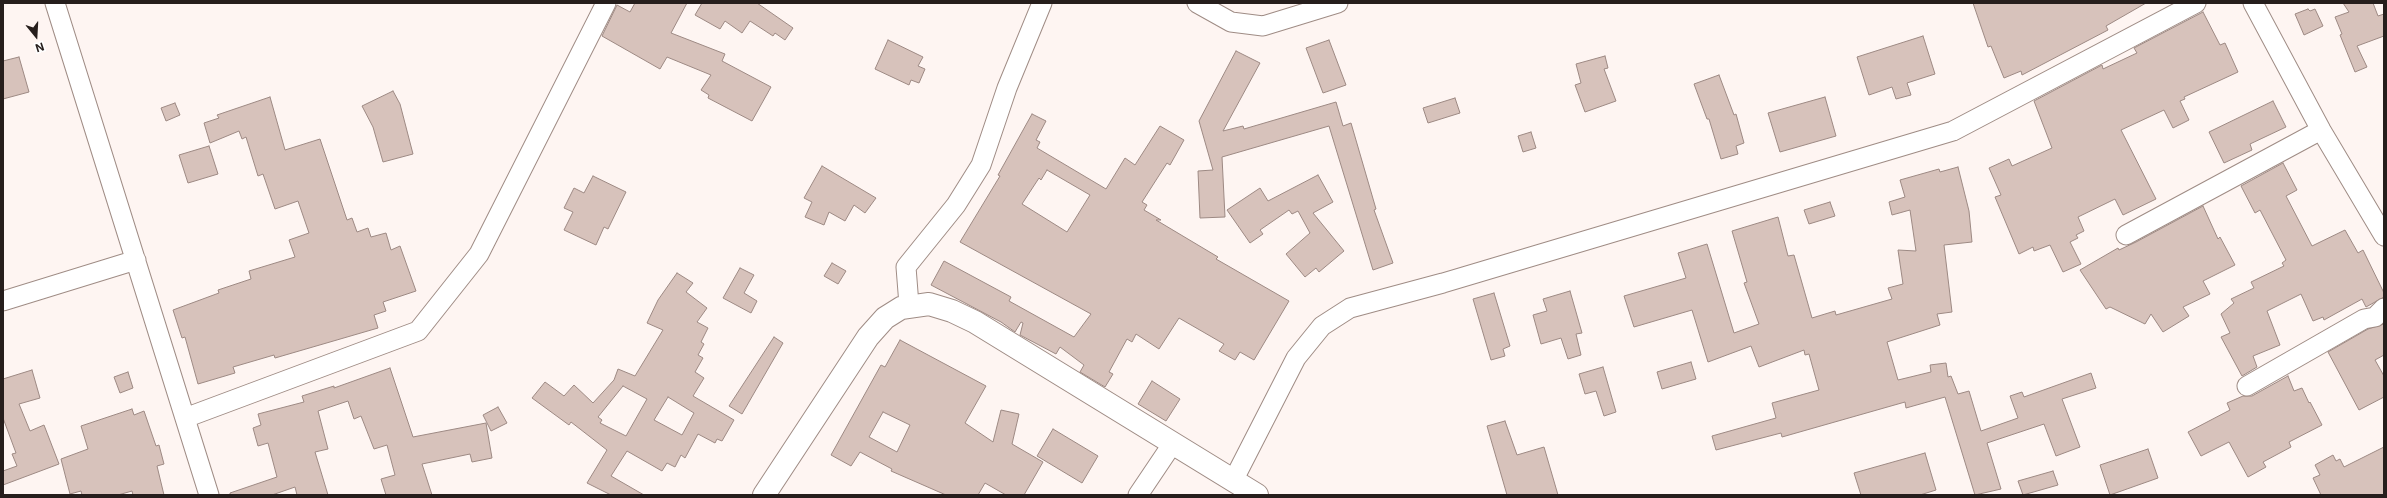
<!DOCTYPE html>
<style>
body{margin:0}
#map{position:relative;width:2387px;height:498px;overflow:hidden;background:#fef5f2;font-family:Inter,sans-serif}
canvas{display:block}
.frame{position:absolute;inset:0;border:4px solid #261e1c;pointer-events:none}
.north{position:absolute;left:16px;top:16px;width:40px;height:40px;-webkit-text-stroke:3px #fff;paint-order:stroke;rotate:162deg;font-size:11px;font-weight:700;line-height:16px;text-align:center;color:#261e1c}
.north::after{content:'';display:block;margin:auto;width:14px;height:18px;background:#261e1c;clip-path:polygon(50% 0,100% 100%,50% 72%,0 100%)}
</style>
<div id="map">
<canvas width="2387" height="498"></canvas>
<div class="frame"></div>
<div class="north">N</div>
</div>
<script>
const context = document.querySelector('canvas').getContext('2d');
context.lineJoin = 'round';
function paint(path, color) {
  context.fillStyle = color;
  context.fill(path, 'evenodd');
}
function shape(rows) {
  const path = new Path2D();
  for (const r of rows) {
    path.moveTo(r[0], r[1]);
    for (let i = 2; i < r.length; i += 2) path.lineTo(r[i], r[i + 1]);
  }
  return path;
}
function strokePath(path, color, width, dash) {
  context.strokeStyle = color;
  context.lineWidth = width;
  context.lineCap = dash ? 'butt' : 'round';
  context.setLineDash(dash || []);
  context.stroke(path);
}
const building = shape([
 [635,3,687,3,671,33,725,54,722,61,771,87,752,121,708,98,709,95,701,90,711,75,667,57,660,69,602,36,617,5,630,12,635,3],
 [702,3,757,3,793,28,785,40,775,33,773,36,750,21,742,33,725,21,720,29,695,15,702,3],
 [1973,3,2146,3,2106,26,2108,30,2022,75,2021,71,2004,78,1991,46,1988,47,1973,3],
 [2343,3,2373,3,2378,16,2384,14,2384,36,2357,46,2367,67,2355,72,2340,35,2342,34,2335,17,2349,12,2343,3],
 [2308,9,2310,11,2315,9,2323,26,2304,35,2295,14,2308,9],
 [2203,12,2220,45,2225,43,2238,72,2184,97,2185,99,2180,101,2189,120,2173,128,2164,110,2121,130,2156,199,2123,215,2115,199,2078,217,2084,231,2076,235,2078,238,2070,242,2081,264,2063,272,2050,245,2034,251,2033,247,2019,254,1995,197,2001,195,1989,168,2009,159,2012,166,2052,148,2034,101,2102,65,2103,69,2137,53,2134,48,2203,12],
 [1923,36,1935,74,1907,83,1911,95,1896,99,1892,87,1869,95,1857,57,1923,36],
 [888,40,923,57,918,66,925,69,919,83,911,80,909,85,875,69,888,40],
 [1329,40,1346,85,1323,93,1306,48,1329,40],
 [1236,51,1260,63,1223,131,1243,126,1244,129,1336,102,1343,126,1351,123,1376,209,1374,210,1393,263,1373,270,1329,126,1222,157,1225,217,1200,218,1198,171,1213,170,1199,121,1236,51],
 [1605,56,1608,68,1604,69,1616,101,1585,112,1575,85,1581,83,1576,64,1605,56],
 [19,57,29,92,3,99,3,61,19,57],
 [1719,75,1734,115,1736,114,1744,143,1736,146,1738,154,1721,159,1709,119,1707,119,1694,84,1719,75],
 [393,91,400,104,413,154,383,162,373,127,362,106,393,91],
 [270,97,285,150,320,139,347,220,352,218,357,232,368,228,371,237,386,233,391,250,400,246,416,291,383,302,386,311,374,315,378,328,275,358,274,355,233,367,235,373,198,384,185,337,182,338,173,310,219,293,218,290,251,279,249,271,295,257,289,240,309,233,298,201,275,209,263,174,258,176,246,137,242,139,239,131,210,143,204,123,219,118,217,115,270,97],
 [1825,97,1836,136,1780,152,1768,113,1825,97],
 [1455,98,1460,113,1428,123,1423,108,1455,98],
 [2273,101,2286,127,2250,144,2252,150,2224,163,2209,132,2273,101],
 [175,103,180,115,166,121,161,108,175,103],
 [1032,114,1046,121,1036,140,1040,142,1037,148,1106,189,1125,158,1135,165,1160,126,1184,140,1170,165,1167,163,1142,202,1147,205,1144,210,1161,220,1156,220,1218,257,1216,259,1289,301,1254,360,1240,352,1235,360,1219,351,1224,344,1179,318,1159,349,1136,334,1132,342,1127,339,1109,372,1113,374,1105,387,1080,372,1084,365,1060,347,1056,354,1020,335,1023,323,1021,322,1015,332,1001,322,931,285,944,261,1011,297,1009,301,1074,337,1091,314,960,242,1000,176,998,175,1032,114],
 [1047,170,1090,195,1067,232,1022,204,1039,178,1041,180,1047,170],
 [1531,132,1536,148,1523,152,1518,136,1531,132],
 [209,146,218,174,188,183,179,155,209,146],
 [2283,163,2297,190,2286,196,2312,246,2345,230,2358,253,2363,250,2384,293,2384,297,2366,307,2362,299,2324,320,2323,317,2313,321,2301,294,2267,311,2280,345,2253,356,2257,367,2242,376,2221,337,2230,333,2221,314,2234,303,2231,299,2254,288,2251,282,2284,266,2282,263,2286,260,2260,210,2255,213,2241,186,2283,163],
 [822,166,876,198,865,213,854,205,845,221,829,212,824,225,805,217,812,202,804,198,822,166],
 [1958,167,1969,211,1972,242,1944,245,1952,312,1937,314,1940,325,1887,342,1898,380,1931,372,1930,365,1946,363,1948,377,1951,376,1958,394,1969,391,1981,431,2018,418,2010,396,2022,392,2024,397,2091,373,2096,388,2062,399,2080,447,2056,456,2044,424,1987,443,2001,489,1975,495,1945,397,1906,408,1905,402,1782,437,1781,433,1716,450,1712,436,1776,418,1772,403,1819,390,1809,354,1805,355,1804,350,1759,367,1751,346,1708,362,1692,310,1634,327,1624,296,1686,278,1678,253,1707,244,1734,333,1759,324,1744,283,1747,282,1732,231,1778,217,1788,256,1794,255,1812,318,1835,311,1836,315,1892,299,1888,288,1903,284,1898,250,1916,251,1910,210,1892,215,1889,202,1905,197,1900,180,1939,169,1940,172,1958,167],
 [1318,175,1333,202,1313,213,1344,251,1319,272,1316,268,1305,277,1286,254,1310,233,1298,211,1292,214,1289,210,1260,230,1263,234,1250,243,1227,210,1260,188,1268,201,1318,175],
 [593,176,626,192,608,229,604,227,596,245,564,230,573,212,564,208,574,188,584,193,593,176],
 [1830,202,1835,216,1809,224,1804,210,1830,202],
 [2203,206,2218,239,2220,237,2235,265,2203,281,2210,294,2183,307,2189,316,2163,332,2151,314,2145,324,2110,307,2106,309,2080,270,2118,248,2119,250,2136,242,2203,206],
 [832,263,846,271,838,284,824,276,832,263],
 [740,268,754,275,744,293,757,301,751,313,723,298,740,268],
 [677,273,693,283,686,292,707,308,697,322,708,328,701,342,704,344,698,355,703,358,695,372,704,378,693,396,734,420,722,441,717,439,715,443,698,434,685,458,681,455,675,467,667,463,662,471,627,451,611,476,644,495,611,495,587,483,607,450,571,422,569,425,532,398,545,382,564,396,574,385,593,403,614,380,618,369,635,376,663,330,647,323,658,300,677,273],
 [623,386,647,399,626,436,600,423,602,420,598,417,623,386],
 [668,397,694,413,682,435,654,420,668,397],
 [1570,291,1582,333,1576,334,1581,355,1568,359,1561,338,1541,344,1533,315,1547,311,1543,299,1570,291],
 [1494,293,1510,346,1503,349,1505,356,1491,360,1473,299,1494,293],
 [2384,324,2384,355,2375,360,2384,376,2384,397,2359,410,2328,352,2368,329,2384,324],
 [774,337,783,343,742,414,729,406,774,337],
 [900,340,986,386,965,423,993,442,1001,410,1019,414,1012,444,1043,462,1024,495,1006,495,985,483,978,495,946,495,891,471,892,469,860,452,851,466,831,455,881,365,885,367,900,340],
 [883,412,910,425,897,452,869,437,883,412],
 [1691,362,1696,379,1662,389,1657,372,1691,362],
 [1603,367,1616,412,1604,416,1596,391,1585,394,1579,374,1603,367],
 [390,368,413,437,486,423,492,458,472,462,470,454,422,464,432,495,386,495,381,479,395,475,387,445,374,449,361,416,354,419,348,401,318,411,328,449,315,452,328,495,297,495,295,487,272,495,230,495,230,493,277,477,268,443,258,446,253,428,261,425,258,414,304,402,302,396,334,386,334,388,390,368],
 [32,370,40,398,19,404,30,431,44,425,59,464,3,485,3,471,17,466,12,454,16,453,3,418,3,379,32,370],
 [128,372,133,388,120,393,114,377,128,372],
 [2288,376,2294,391,2302,388,2309,403,2310,402,2322,425,2289,442,2291,447,2263,462,2266,467,2248,477,2229,442,2201,456,2188,432,2230,410,2227,403,2243,396,2252,396,2288,376],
 [1152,381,1180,399,1166,421,1138,404,1152,381],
 [498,407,507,423,491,431,483,415,498,407],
 [132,409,134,415,144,411,156,446,159,445,164,464,157,466,164,495,133,495,132,491,118,495,82,495,81,491,70,494,61,459,88,449,81,426,132,409],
 [1505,421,1517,455,1544,447,1558,495,1507,495,1487,426,1505,421],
 [1053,429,1098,456,1082,483,1037,456,1053,429],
 [2384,447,2384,495,2321,495,2313,478,2320,475,2315,465,2333,455,2336,461,2340,459,2344,467,2384,447],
 [2148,449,2158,478,2110,495,2100,465,2148,449],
 [1925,453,1936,490,1920,495,1861,495,1854,473,1925,453],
 [2053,471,2058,485,2023,495,2018,481,2053,471]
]);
paint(building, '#d7c2bb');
strokePath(building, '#9d8983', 1);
const minor = shape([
 [55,3,209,495],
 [1197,3,1231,22,1263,26,1338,3],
 [2253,3,2321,130,2384,236],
 [2126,235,2321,130],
 [3,301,136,260],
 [909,305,906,267,956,205,981,165,1007,88,1042,3],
 [2247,386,2364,319,2375,317,2384,308],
 [185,418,418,331,479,254,606,3],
 [1233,481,1296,358,1322,326,1350,308,1443,283,1953,131,2196,3],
 [1138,495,1173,443]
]);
const tertiary = shape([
 [764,495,868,337,885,318,901,308,929,304,952,311,975,322,1257,495]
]);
strokePath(minor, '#9f8c85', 21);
strokePath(tertiary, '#9f8c85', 24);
strokePath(minor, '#fff', 19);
strokePath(tertiary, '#fff', 22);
</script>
